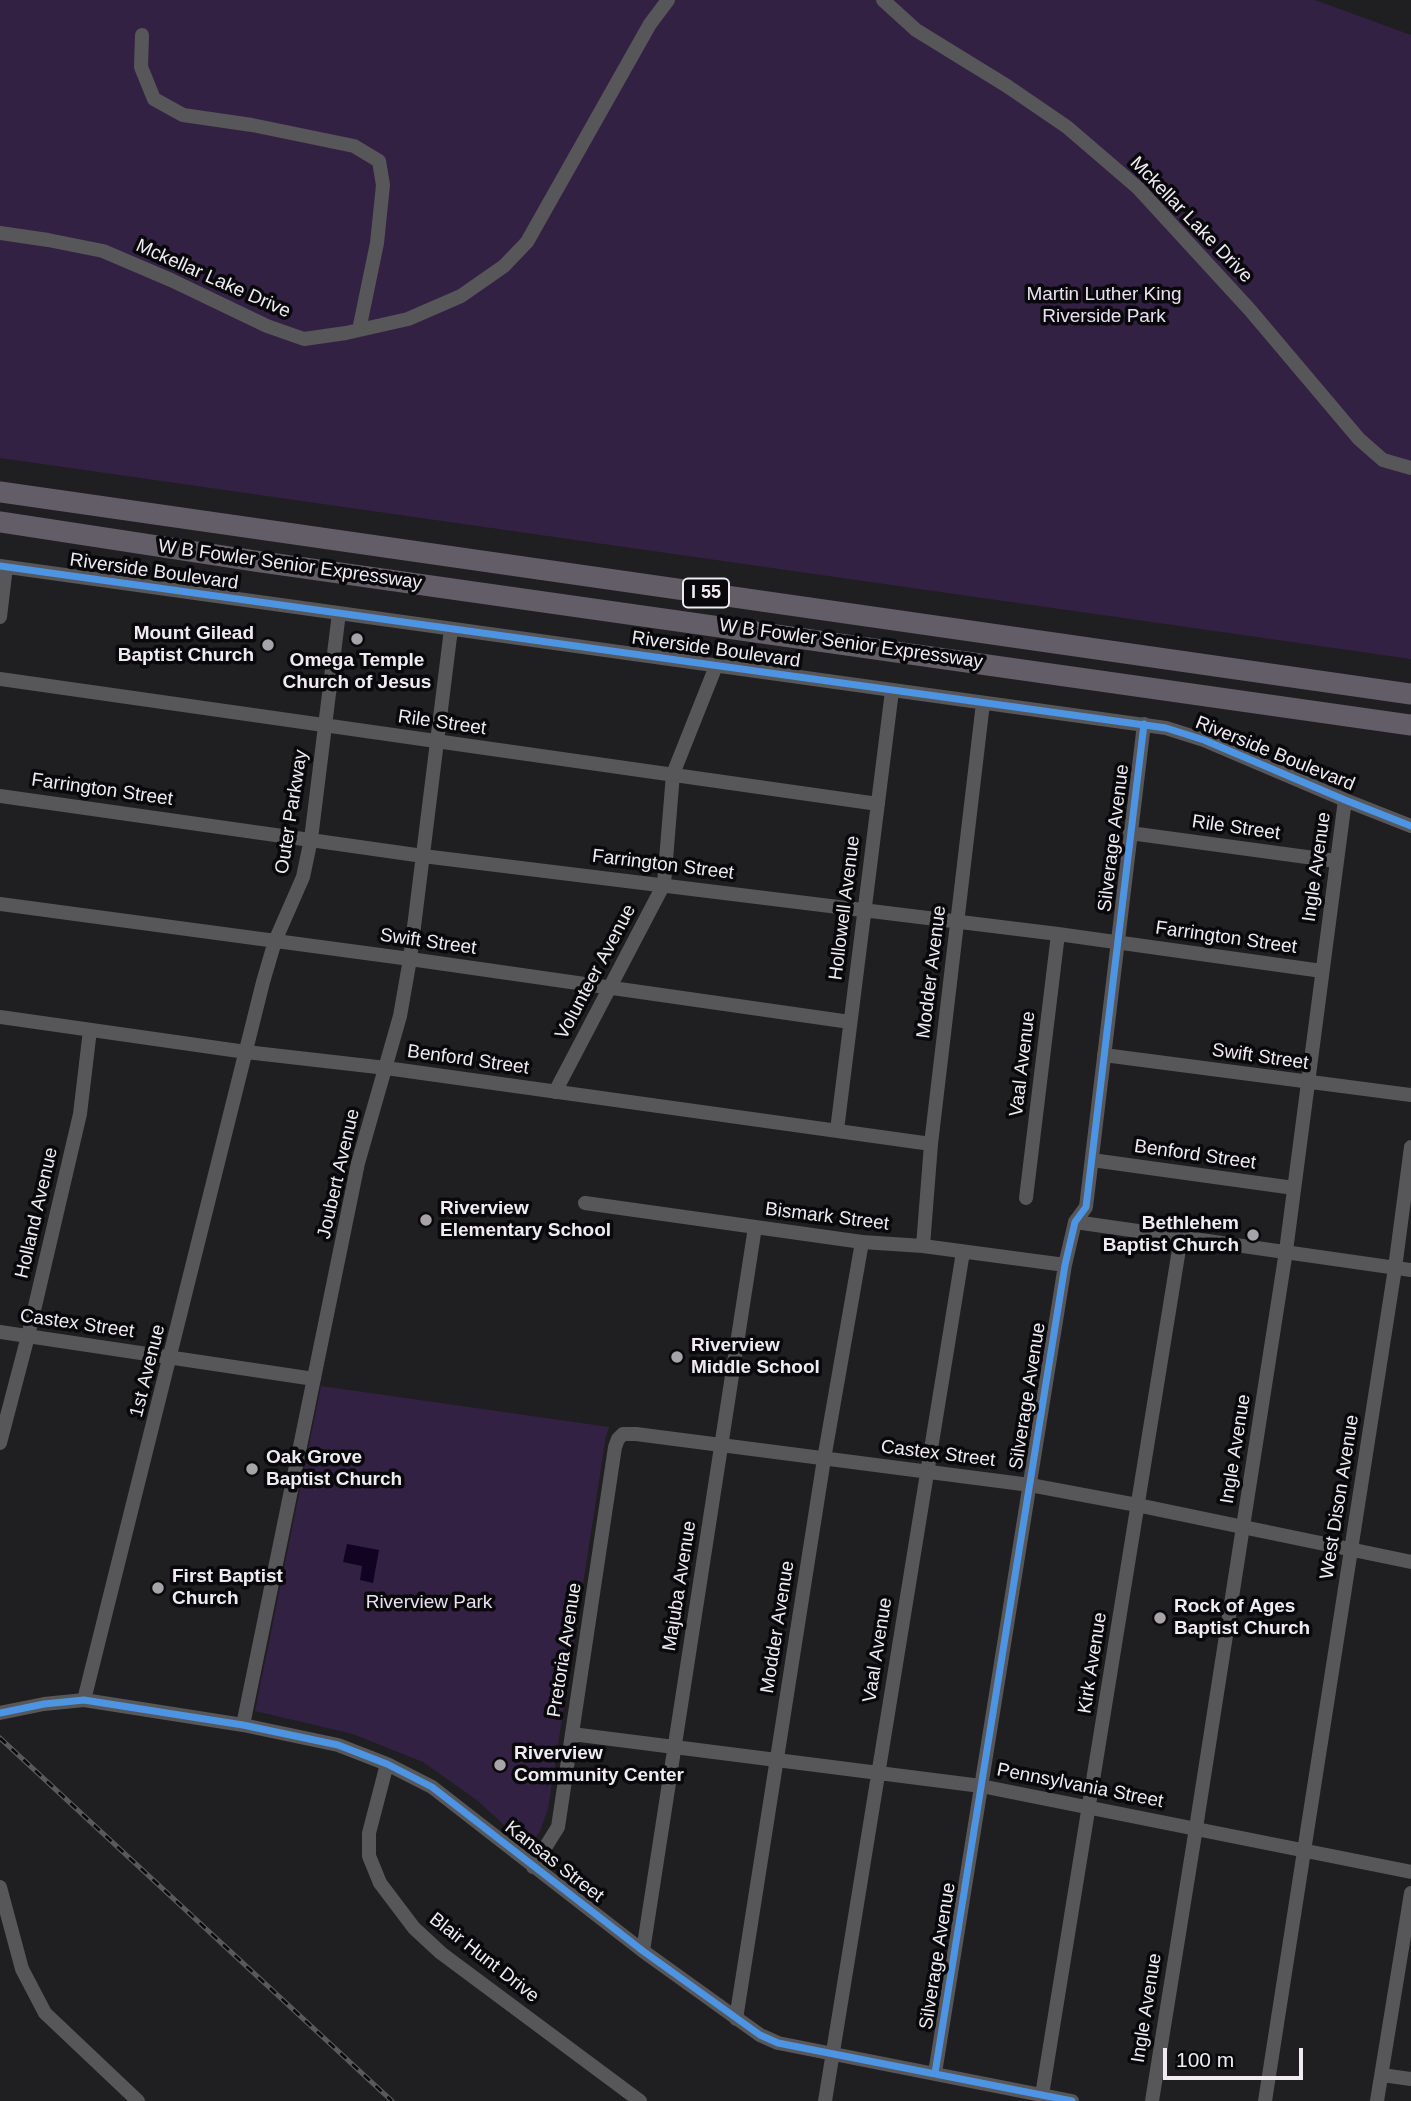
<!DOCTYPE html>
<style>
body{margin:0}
#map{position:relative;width:1411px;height:2101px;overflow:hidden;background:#1f1e21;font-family:Arial,sans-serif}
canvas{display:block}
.scale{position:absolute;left:1163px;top:2048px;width:140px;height:32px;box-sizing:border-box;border:4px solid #eeecf0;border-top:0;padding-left:9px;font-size:21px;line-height:24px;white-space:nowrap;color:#eeecf0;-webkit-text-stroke:5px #09080a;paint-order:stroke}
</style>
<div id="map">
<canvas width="1411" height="2101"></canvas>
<div class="scale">100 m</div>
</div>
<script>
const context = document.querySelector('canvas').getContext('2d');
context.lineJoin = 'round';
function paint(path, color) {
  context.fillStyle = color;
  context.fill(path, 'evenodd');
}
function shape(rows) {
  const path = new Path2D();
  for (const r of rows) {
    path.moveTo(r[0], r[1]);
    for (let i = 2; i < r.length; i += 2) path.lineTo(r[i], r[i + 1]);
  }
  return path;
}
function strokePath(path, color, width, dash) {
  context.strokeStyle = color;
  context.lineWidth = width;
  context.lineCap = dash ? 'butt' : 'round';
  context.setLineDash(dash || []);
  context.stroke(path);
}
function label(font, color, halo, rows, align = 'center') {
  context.font = font + ' Arial,sans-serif';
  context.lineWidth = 7;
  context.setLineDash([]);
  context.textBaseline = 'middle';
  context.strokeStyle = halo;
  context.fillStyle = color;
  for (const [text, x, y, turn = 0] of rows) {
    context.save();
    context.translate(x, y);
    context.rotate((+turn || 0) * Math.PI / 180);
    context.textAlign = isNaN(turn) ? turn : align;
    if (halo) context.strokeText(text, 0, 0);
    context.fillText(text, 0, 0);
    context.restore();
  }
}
paint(shape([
 [0,0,1315,0,1411,35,1411,659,0,458],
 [321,1386,609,1427,606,1436,548,1809,540,1831,532,1843,518,1838,478,1801,423,1762,353,1734,255,1711]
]), '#332144');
paint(shape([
 [347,1544,379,1550,373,1583,360,1580,362,1566,343,1562]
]), '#110321');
strokePath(shape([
 [883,0,916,30,1007,86,1067,127,1138,188,1250,310,1359,439,1383,460,1411,468],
 [142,35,141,67,154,99,183,115,252,125,354,146,379,161,383,185,377,243,359,330],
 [0,233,48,240,103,251,171,280,267,326,304,339,346,333,408,319,461,296,504,266,527,242,650,24,668,0],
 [0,566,1166,728,1204,740,1345,800,1411,826],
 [0,617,6,567],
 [0,679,878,804],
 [0,796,423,856,1058,934,1322,971],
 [1130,833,1336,861],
 [0,904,410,959,850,1022],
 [0,1017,246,1052,386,1068,931,1144],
 [1104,1055,1411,1095],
 [555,1092,664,884,673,774,716,666],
 [837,1130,892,691],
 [1092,1160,1294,1188],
 [1026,1198,1058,934],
 [585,1203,862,1242,923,1246,1065,1265],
 [1075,1222,1411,1270],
 [923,1246,931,1144,983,703],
 [0,1332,314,1379],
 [0,1443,28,1336,80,1114,90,1030],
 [84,1700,263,982,275,941,303,877,311,839,339,613],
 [0,1713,44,1704,84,1700,243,1725,338,1745,387,1764,432,1787,643,1951,760,2035,778,2043,1072,2101],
 [243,1725,358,1163,400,1016,410,959,451,629],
 [572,1734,981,1786,1411,1872],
 [387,1764,369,1833,369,1856,380,1883,414,1928,441,1953,640,2101],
 [533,1867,558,1827,615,1447,618,1439,623,1434,636,1434,1030,1485,1137,1505,1411,1562],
 [0,1887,22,1969,45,2013,138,2101],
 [643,1951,755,1227],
 [736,2019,824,1459,862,1242],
 [935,2073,1065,1265,1075,1222,1086,1207,1144,724],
 [1382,2075,1411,2079],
 [1042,2095,1181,1237],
 [825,2101,963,1252],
 [1152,2101,1196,1828,1286,1251,1345,800],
 [1265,2101,1395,1268,1411,1147],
 [1377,2101,1411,1893]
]), '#575658', 14);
strokePath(shape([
 [0,492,1411,694],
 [0,522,255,561,1411,725]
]), '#625d67', 21);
const rail = shape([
 [0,1738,392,2101]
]);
strokePath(rail, '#59585a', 5);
strokePath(rail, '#09080a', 2.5, [8]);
strokePath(shape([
 [0,566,1166,728,1204,740,1345,800,1411,826],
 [0,1713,44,1704,84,1700,243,1725,338,1745,387,1764,432,1787,643,1951,760,2035,778,2043,1072,2101],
 [935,2073,1065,1265,1075,1222,1086,1207,1144,724]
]), '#4d94e3', 7);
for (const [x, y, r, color] of [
 [357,639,7,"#a6a4a8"],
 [268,645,7,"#a6a4a8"],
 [426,1220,7,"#a6a4a8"],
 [1253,1235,7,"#a6a4a8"],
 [677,1357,7,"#a6a4a8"],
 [252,1469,7,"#a6a4a8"],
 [158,1588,7,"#a6a4a8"],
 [1160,1618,7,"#a6a4a8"],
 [500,1765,7,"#a6a4a8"]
]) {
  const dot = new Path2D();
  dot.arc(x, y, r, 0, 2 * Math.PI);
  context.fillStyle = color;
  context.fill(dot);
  strokePath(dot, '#09080a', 2.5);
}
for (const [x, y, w] of [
 [706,593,46]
]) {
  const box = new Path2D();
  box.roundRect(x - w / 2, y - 14.5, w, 29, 5);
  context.fillStyle = '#09080a';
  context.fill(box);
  strokePath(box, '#eeecf0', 2);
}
label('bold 18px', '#eeecf0', null, [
 ["I 55",706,593]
]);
label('19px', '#eeecf0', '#09080a', [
 ["Mckellar Lake Drive",1191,220,46],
 ["Mckellar Lake Drive",213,279,24],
 ["W B Fowler Senior Expressway",290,565,8],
 ["Riverside Boulevard",154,572,8],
 ["W B Fowler Senior Expressway",851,644,8],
 ["Riverside Boulevard",716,650,8],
 ["Rile Street",442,723,8],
 ["Riverside Boulevard",1275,754,22],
 ["Farrington Street",102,790,8],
 ["Outer Parkway",292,812,-81],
 ["Rile Street",1236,828,8],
 ["Silverage Avenue",1114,838,-83],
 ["Farrington Street",663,865,7],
 ["Ingle Avenue",1317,867,-82],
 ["Hollowell Avenue",845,908,-83],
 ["Farrington Street",1226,938,8],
 ["Swift Street",428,942,8],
 ["Volunteer Avenue",596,972,-62],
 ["Modder Avenue",932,972,-83],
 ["Swift Street",1260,1057,8],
 ["Benford Street",468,1060,8],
 ["Vaal Avenue",1023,1064,-83],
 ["Benford Street",1195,1155,8],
 ["Joubert Avenue",339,1174,-77],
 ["Holland Avenue",37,1213,-77],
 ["Bismark Street",827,1217,7],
 ["Castex Street",77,1324,8],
 ["1st Avenue",148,1371,-76],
 ["Silverage Avenue",1028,1396,-81],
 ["Ingle Avenue",1236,1449,-81],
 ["Castex Street",938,1454,7],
 ["West Dison Avenue",1340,1497,-81],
 ["Majuba Avenue",680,1586,-81],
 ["Modder Avenue",778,1627,-81],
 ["Pretoria Avenue",565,1650,-81],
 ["Vaal Avenue",878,1650,-81],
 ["Kirk Avenue",1093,1663,-81],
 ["Pennsylvania Street",1080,1786,11],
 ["Kansas Street",554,1862,38],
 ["Silverage Avenue",938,1956,-81],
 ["Blair Hunt Drive",484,1958,38],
 ["Ingle Avenue",1147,2008,-81]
]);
label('19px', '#e9e0f3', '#09080a', [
 ["Martin Luther King",1104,295],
 ["Riverside Park",1104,317],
 ["Riverview Park",429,1603]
]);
label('bold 19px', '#eeecf0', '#09080a', [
 ["Mount Gilead",254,634,"right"],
 ["Baptist Church",254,656,"right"],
 ["Omega Temple",357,661,"center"],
 ["Church of Jesus",357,683,"center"],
 ["Riverview",440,1209],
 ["Elementary School",440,1231],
 ["Bethlehem",1239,1224,"right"],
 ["Baptist Church",1239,1246,"right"],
 ["Riverview",691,1346],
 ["Middle School",691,1368],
 ["Oak Grove",266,1458],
 ["Baptist Church",266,1480],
 ["First Baptist",172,1577],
 ["Church",172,1599],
 ["Rock of Ages",1174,1607],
 ["Baptist Church",1174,1629],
 ["Riverview",514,1754],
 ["Community Center",514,1776]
], 'left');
</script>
